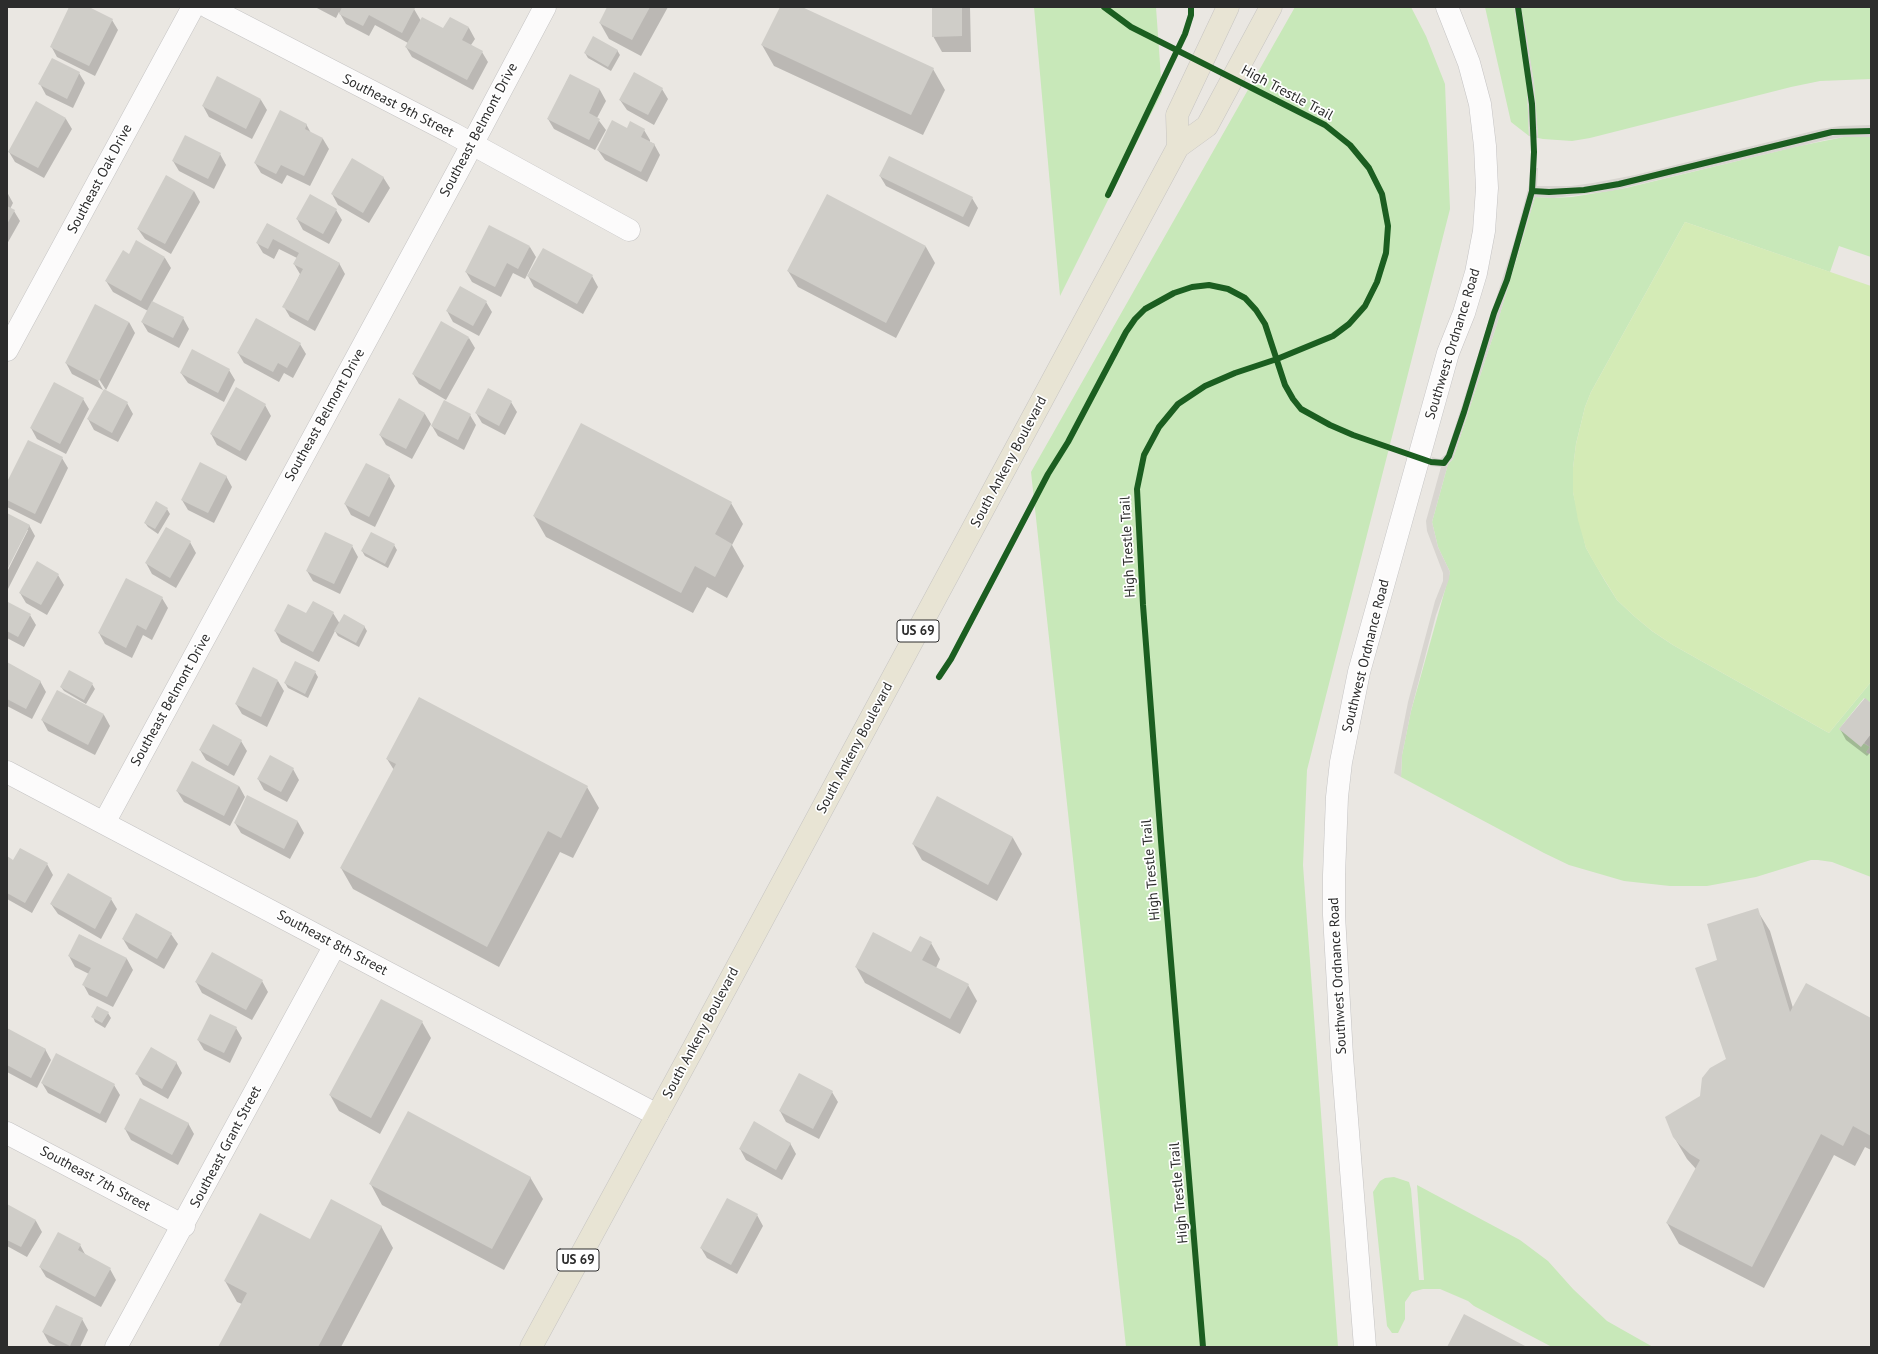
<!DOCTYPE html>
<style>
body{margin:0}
#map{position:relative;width:1878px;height:1354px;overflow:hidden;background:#eae7e2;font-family:"PT Sans",sans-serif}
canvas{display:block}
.frame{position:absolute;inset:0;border:8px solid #2c2c2c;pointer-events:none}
</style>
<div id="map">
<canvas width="1878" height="1354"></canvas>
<div class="frame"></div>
</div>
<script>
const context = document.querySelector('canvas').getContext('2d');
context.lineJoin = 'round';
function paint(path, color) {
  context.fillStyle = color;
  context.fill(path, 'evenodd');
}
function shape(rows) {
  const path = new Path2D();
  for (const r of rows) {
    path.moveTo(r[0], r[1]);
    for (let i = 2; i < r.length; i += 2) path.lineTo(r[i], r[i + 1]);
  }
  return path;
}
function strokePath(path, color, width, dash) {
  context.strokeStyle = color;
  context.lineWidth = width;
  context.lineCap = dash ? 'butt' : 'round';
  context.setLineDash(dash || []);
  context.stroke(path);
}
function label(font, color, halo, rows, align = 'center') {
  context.font = font + ' "PT Sans",sans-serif';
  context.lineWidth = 3.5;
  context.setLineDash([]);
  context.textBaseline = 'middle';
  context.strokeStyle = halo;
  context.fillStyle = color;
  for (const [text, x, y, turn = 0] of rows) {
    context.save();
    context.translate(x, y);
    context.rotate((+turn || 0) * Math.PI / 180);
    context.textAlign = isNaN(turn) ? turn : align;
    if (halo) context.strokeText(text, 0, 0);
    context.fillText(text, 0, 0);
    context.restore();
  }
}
paint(shape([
 [1034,7,1156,7,1162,92,1060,296],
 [1295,7,1411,7,1426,36,1445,84,1450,209,1307,770,1303,865,1338,1347,1126,1347,1031,472],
 [1485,7,1514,7,1522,50,1527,89,1529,136,1511,122],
 [1521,7,1871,7,1871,79,1820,81,1791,87,1590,138,1572,141,1543,139,1538,138,1534,83],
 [1844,137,1871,137,1871,257,1839,246,1830,272,1685,222,1591,392,1585,407,1576,444,1573,468,1573,492,1586,548,1605,581,1617,600,1634,616,1652,631,1673,645,1829,733,1871,682,1871,703,1864,698,1839,729,1870,747,1866,752,1871,755,1871,877,1832,862,1818,860,1811,860,1756,877,1707,886,1670,886,1624,881,1569,865,1544,853,1401,777,1402,755,1411,711,1450,572,1438,547,1432,522,1448,464,1453,459,1496,327,1535,197,1554,198,1572,197,1626,188,1799,146],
 [1394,1177,1409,1182,1411,1189,1419,1280,1424,1280,1417,1185,1520,1240,1548,1261,1573,1289,1607,1321,1653,1347,1552,1347,1474,1306,1468,1301,1440,1289,1423,1289,1412,1292,1405,1302,1405,1319,1398,1333,1392,1333,1387,1326,1373,1192,1380,1181,1385,1178]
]), '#c8e8b9');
paint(shape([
 [1685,222,1871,286,1871,682,1829,733,1673,645,1652,631,1634,616,1617,600,1596,566,1586,548,1578,520,1573,492,1573,468,1576,444,1585,407,1591,392]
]), '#d4ebb6');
paint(shape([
 [1514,7,1521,7,1526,32,1534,83,1538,138,1529,136,1527,89,1522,50],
 [1871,125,1871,137,1844,137,1825,140,1611,191,1554,198,1535,197,1496,327,1453,459,1448,464,1432,522,1438,547,1450,572,1449,579,1436,615,1411,711,1402,755,1401,777,1394,773,1408,702,1435,601,1443,581,1443,573,1427,531,1426,521,1441,467,1430,466,1432,457,1440,459,1446,454,1448,449,1514,242,1529,185,1530,169,1538,168,1537,186,1571,186,1593,183,1635,175,1821,129,1840,126],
 [1871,734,1871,755,1866,752,1870,747,1864,743]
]), '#d8d5d0');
paint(shape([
 [70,7,87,7,112,20,118,30,95,76,57,57,51,46],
 [315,7,410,7,414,9,421,21,444,30,450,18,469,28,475,39,471,45,482,52,488,62,473,90,412,57,406,47,408,43,375,25,369,36,346,24,339,12,336,18],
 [609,7,668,7,641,56,609,39,600,23],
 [781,7,800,7,933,69,945,90,923,135,774,66,762,45],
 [933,7,970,7,971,52,942,52,933,36],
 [617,50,620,55,611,71,588,58,585,53],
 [79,73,85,83,73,108,46,95,40,84],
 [570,75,600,90,606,101,597,118,606,130,595,150,554,129,548,119],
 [218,78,261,100,267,110,252,139,209,117,203,106],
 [662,89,668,99,654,125,627,110,620,100],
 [37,103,66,119,72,129,44,178,15,162,9,152],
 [306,124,311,133,323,139,329,149,310,186,287,175,282,184,261,173,255,163],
 [627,129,644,130,650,140,650,142,654,144,660,155,647,182,605,160,598,150],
 [220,154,226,165,214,189,179,171,173,161],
 [880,176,972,198,978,208,969,227,886,186],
 [383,177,390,188,369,223,338,205,332,194],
 [194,191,200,202,171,254,145,239,138,229],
 [7,192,13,203,10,209,14,211,20,221,7,244],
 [828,196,926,247,935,263,896,338,798,287,788,271],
 [336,210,342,220,329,244,303,230,297,219],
 [267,224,339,263,345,274,315,331,290,317,284,307,300,274,294,264,297,258,279,249,274,259,263,253,257,243],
 [530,247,536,257,525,279,513,273,501,297,472,282,466,272],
 [129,255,165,258,171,268,152,302,183,318,189,329,179,348,148,332,142,322,148,311,113,292,106,281],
 [528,276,592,276,598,287,583,314,534,287],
 [486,302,492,312,479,336,453,322,447,311],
 [129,322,135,333,106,390,97,376,96,377,103,390,72,374,66,363],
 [469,338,475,348,446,400,419,384,413,374],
 [300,344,306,354,293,378,284,373,279,382,244,363,238,353],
 [229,370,235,380,224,402,188,383,181,373],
 [83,399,89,409,66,454,37,439,31,428],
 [399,400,425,414,431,424,412,459,386,445,380,435],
 [511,402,517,412,505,435,482,423,476,413],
 [127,403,133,414,118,442,94,430,88,419],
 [265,405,271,416,246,461,217,445,211,434],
 [470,415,476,425,464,450,438,436,432,426],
 [62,458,68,468,41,524,7,507,7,484],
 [226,476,232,487,214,523,188,510,182,500],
 [389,476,395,486,375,527,351,515,345,504],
 [731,503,743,524,732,545,744,566,727,598,707,587,693,613,546,537,534,516],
 [167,509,170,514,158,534,148,527,145,523],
 [7,514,29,525,35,536,8,589,7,572,28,530,26,530,7,567],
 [190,542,196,553,176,588,152,574,146,563],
 [394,545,397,550,388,568,365,556,362,551],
 [352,546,358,557,340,594,313,581,307,571],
 [58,575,64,585,47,615,26,603,20,593],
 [162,598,168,608,152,640,143,635,132,658,105,644,99,633],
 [8,603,30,615,36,625,24,647,7,638],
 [333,613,340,624,364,626,367,631,359,647,338,636,335,631,319,662,281,642,275,631,306,615],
 [7,663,40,681,46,692,32,719,7,706],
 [315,672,318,677,308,698,288,688,285,683],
 [278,681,284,691,267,727,242,714,236,704],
 [92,684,95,689,86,704,64,691,61,687],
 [57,692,104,715,110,726,95,755,48,731,42,720],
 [1871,704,1871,752,1867,756,1846,740,1840,729],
 [241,741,247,751,234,776,206,760,200,750],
 [387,759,587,787,599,808,573,858,560,852,499,967,353,889,341,868,394,770],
 [293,769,299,780,287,802,264,790,258,779],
 [239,786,245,797,230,826,184,802,177,791],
 [248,797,298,822,304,833,290,859,241,833,235,823],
 [938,798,1013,838,1022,854,997,901,922,860,913,844],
 [7,857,14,861,47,864,53,875,32,913,7,899],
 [111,899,117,909,101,939,58,914,51,904],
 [1757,910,1770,931,1793,1008,1871,1020,1871,1150,1865,1147,1855,1166,1834,1155,1764,1288,1679,1244,1667,1223,1696,1169,1687,1159,1674,1137,1727,1059,1719,960],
 [171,934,178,944,164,969,129,949,123,939],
 [80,935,127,959,133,970,113,1007,89,995,83,984,89,974,75,967,69,956],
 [931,943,940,959,936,968,968,985,977,1001,960,1034,865,983,856,967,912,954],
 [262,981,268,992,252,1020,202,993,196,982],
 [108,1013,111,1018,105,1028,95,1022,93,1017],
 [422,1022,431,1038,380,1134,339,1111,330,1095],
 [236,1028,242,1038,230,1063,204,1050,198,1040],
 [7,1030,45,1049,51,1060,37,1088,7,1072],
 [176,1062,182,1073,168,1099,143,1085,137,1074],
 [42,1083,114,1085,120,1095,106,1123,48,1093],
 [832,1092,838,1102,819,1139,786,1122,780,1111],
 [188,1123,194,1134,178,1165,131,1140,125,1129],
 [790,1143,796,1154,782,1180,746,1160,740,1149],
 [530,1177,543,1199,504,1270,382,1205,370,1183],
 [7,1205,36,1221,42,1232,27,1257,7,1246],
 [757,1215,763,1226,737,1274,707,1258,701,1248],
 [381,1226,393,1248,341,1347,219,1347,242,1304,237,1302,225,1281,310,1240],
 [80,1245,86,1256,110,1269,116,1280,101,1307,46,1277,40,1267],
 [82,1319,88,1330,80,1347,58,1347,49,1343,43,1332]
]), '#0003');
paint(shape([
 [69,7,89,7,113,19,89,66,50,47],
 [342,7,412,7,415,8,402,33,369,15,363,26,339,14],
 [607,7,650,7,632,40,599,23],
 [780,7,802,7,934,68,911,115,761,45],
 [932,7,962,7,962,36,932,37],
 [422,17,443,28,450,17,469,27,462,40,483,51,467,80,405,47],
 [593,36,618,50,608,67,584,53],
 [52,58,80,72,67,99,38,84],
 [634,72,663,88,648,115,619,100],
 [570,74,600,89,589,113,600,119,589,140,547,119],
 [217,76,261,99,246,129,202,106],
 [36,101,66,118,38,168,8,152],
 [280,110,307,124,305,129,323,138,304,176,281,165,276,174,254,163],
 [612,120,627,128,630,121,645,129,641,137,655,144,641,172,597,150],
 [185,135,221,153,208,179,172,161],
 [889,156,973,197,963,217,879,176],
 [352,158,384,177,363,213,331,194],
 [166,175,194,191,165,244,137,229],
 [310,194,337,209,323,234,296,219],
 [827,194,926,246,886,323,787,271],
 [7,206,15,210,7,224],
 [267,223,340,263,308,321,282,307,303,269,293,264,299,253,273,239,268,249,256,243],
 [489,225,530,246,518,269,507,263,495,287,465,272],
 [136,240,165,257,141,301,105,281,123,250,129,254],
 [543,248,593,275,577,304,527,276],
 [460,286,487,301,473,326,446,311],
 [152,301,184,317,173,338,141,322],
 [95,304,129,322,99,381,65,363],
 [256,318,301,343,287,368,278,363,273,372,237,353],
 [441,321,469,337,440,390,412,374],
 [192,349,230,369,218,393,180,373],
 [54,382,84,398,60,444,30,428],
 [236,387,266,404,240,451,210,434],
 [488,388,512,401,499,426,475,413],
 [104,389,128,402,112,433,87,419],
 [399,398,425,413,406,449,379,435],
 [444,400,471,414,458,440,431,426],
 [581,423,732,502,715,534,732,544,715,577,695,566,681,593,533,516],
 [28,440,63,457,35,514,7,500,7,482],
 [200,462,227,476,208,513,181,500],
 [366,463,390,475,369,517,344,504],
 [156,501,168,508,155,529,144,523],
 [7,513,30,525,7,570],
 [166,527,191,541,170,578,145,563],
 [325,532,353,545,334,584,306,571],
 [371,532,395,544,385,564,361,551],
 [37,561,59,574,41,605,19,593],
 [126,578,163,597,146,630,137,625,126,648,98,633],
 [313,601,334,612,313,652,274,631,288,604,306,613],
 [8,602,31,614,18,637,7,631],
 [344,614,365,626,356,643,334,631],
 [295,661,316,671,305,694,284,683],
 [7,662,41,681,26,709,7,699],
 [253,667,278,680,261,717,235,704],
 [69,670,93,683,84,700,60,687],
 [57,690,104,714,88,745,41,720],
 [419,697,588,786,561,838,548,831,487,947,340,868,396,764,386,759],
 [1865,698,1871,703,1871,734,1861,747,1839,729],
 [213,724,242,740,228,766,199,750],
 [270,755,294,768,281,792,257,779],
 [192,761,239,786,224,816,176,791],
 [247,795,298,821,284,849,234,823],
 [937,796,1013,837,988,885,912,844],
 [20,848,48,863,25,903,7,893,7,856,13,860],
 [68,873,112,898,95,929,50,904],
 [1758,908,1790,1012,1806,983,1871,1018,1871,1136,1853,1126,1843,1146,1821,1134,1752,1267,1666,1223,1700,1160,1690,1154,1679,1144,1673,1137,1665,1117,1700,1096,1702,1078,1710,1068,1726,1059,1695,968,1717,960,1707,924],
 [136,913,172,933,157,959,122,939],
 [873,932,911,952,920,936,932,942,922,960,969,984,950,1019,855,967],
 [79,934,127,958,107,997,82,985,91,968,68,956],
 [212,952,263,980,246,1010,195,982],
 [381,999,423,1021,371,1118,329,1095],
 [97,1006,109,1012,102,1023,91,1017],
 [210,1014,237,1027,224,1053,197,1040],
 [7,1028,46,1049,31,1078,7,1065],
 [151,1047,177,1062,162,1089,135,1074],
 [56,1053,115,1084,100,1114,41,1083],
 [799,1073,833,1091,813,1129,779,1111],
 [140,1098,189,1123,172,1155,124,1129],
 [408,1111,531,1177,492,1249,369,1184],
 [754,1121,791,1143,776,1170,739,1149],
 [727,1198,758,1214,731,1265,700,1248],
 [331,1199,382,1226,318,1347,218,1347,247,1293,224,1281,260,1213,310,1239],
 [7,1204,36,1220,21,1247,7,1240],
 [58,1232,81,1244,78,1250,111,1268,95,1297,39,1267],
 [56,1305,83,1318,70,1346,42,1332],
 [1464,1314,1527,1347,1447,1347]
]), '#cfcdc8');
const minor = shape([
 [208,7,452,133,629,230],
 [7,350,193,7],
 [7,772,657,1115],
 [104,823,459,169,545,7],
 [7,1133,184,1226],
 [116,1347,335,945],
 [1365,1347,1342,1056,1334,915,1334,875,1337,797,1341,762,1359,672,1448,353,1464,313,1476,273,1484,231,1487,188,1485,146,1480,104,1469,63,1447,7]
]);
const major = shape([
 [1178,147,1177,115,1228,7],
 [531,1347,694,1047,1178,147,1207,126,1271,7]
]);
strokePath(minor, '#c4c3c3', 23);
strokePath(major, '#c6c4c2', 23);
strokePath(minor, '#fcfbfb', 22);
strokePath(major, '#e8e4d4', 22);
strokePath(shape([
 [1104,7,1131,27,1325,125,1350,145,1369,168,1382,194,1388,226,1386,253,1377,282,1365,306,1349,324,1333,336,1277,359,1235,373,1205,386,1178,404,1159,427,1144,455,1137,489,1143,605,1161,841,1203,1347],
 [1532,191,1549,192,1584,190,1619,184,1832,132,1871,131],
 [1108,195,1185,34,1191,15,1191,7],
 [939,677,951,659,1048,474,1068,442,1126,332,1135,319,1145,309,1174,293,1192,287,1209,285,1228,289,1245,298,1256,310,1265,324,1285,385,1293,399,1301,409,1330,425,1353,435,1431,462,1444,463,1449,456,1464,412,1494,313,1507,280,1532,191,1534,152,1532,104,1518,7]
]), '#1b5e20', 6);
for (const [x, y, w] of [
 [918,631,42],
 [578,1260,42]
]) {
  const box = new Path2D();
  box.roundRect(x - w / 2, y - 11, w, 22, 3);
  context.fillStyle = '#fff';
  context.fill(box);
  strokePath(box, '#2c2c2c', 1);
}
label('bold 13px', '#2c2c2c', null, [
 ["US 69",918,631],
 ["US 69",578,1260]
]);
label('14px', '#2c2c2c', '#fff', [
 ["High Trestle Trail",1287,93,28],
 ["Southeast 9th Street",398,106,27],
 ["Southeast Belmont Drive",479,130,-62],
 ["Southeast Oak Drive",100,179,-62],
 ["Southwest Ordnance Road",1453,344,-73],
 ["Southeast Belmont Drive",325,415,-61],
 ["South Ankeny Boulevard",1009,462,-62],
 ["High Trestle Trail",1128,547,-93],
 ["Southwest Ordnance Road",1366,656,-76],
 ["Southeast Belmont Drive",171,700,-61],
 ["South Ankeny Boulevard",855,748,-62],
 ["High Trestle Trail",1151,870,-95],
 ["Southeast 8th Street",332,943,28],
 ["Southwest Ordnance Road",1338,976,-93],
 ["South Ankeny Boulevard",701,1033,-62],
 ["Southeast Grant Street",226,1147,-62],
 ["Southeast 7th Street",95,1179,28],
 ["High Trestle Trail",1179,1193,-95]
]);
</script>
